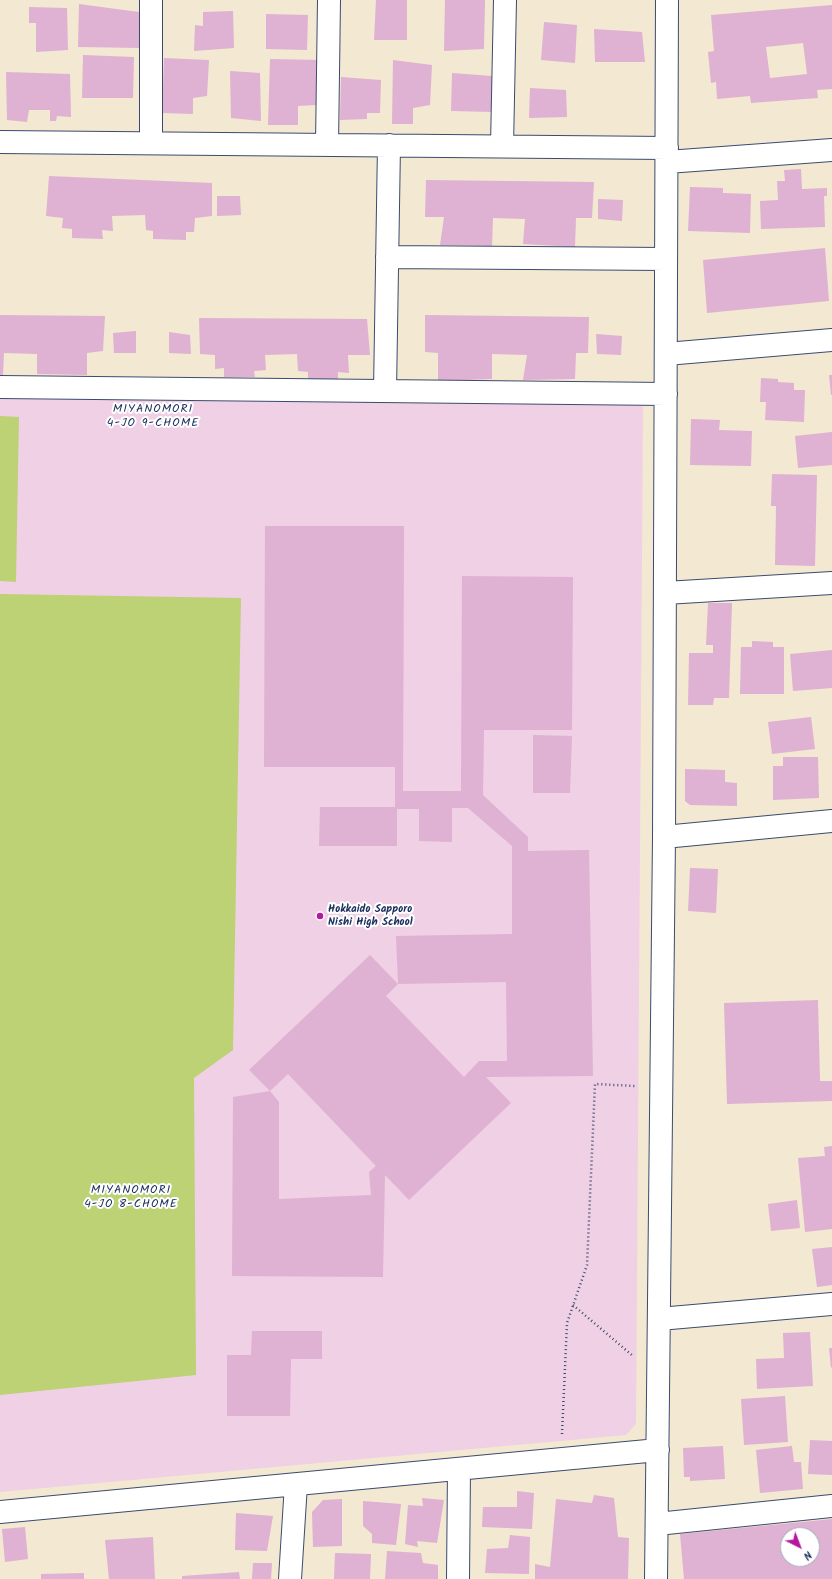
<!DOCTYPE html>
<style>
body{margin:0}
#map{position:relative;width:832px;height:1579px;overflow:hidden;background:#f3e8d1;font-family:Kalam,sans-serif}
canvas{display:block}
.north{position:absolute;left:780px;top:1527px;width:40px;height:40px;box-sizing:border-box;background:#fff;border:1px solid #a4acbf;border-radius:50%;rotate:138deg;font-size:11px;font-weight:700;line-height:16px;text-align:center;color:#1b2f5e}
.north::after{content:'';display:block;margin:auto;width:14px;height:18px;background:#b5179e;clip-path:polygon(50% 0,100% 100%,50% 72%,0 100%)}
</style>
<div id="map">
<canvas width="832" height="1579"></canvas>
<div class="north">N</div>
</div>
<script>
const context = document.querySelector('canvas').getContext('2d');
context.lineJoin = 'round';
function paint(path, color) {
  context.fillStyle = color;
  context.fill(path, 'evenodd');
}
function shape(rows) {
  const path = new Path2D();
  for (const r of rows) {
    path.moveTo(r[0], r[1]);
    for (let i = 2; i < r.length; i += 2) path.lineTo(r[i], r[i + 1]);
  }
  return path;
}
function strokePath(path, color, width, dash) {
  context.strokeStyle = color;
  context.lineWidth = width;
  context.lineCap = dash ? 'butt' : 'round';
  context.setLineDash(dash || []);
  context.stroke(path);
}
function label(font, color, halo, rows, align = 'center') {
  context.font = font + ' Kalam,sans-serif';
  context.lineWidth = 4;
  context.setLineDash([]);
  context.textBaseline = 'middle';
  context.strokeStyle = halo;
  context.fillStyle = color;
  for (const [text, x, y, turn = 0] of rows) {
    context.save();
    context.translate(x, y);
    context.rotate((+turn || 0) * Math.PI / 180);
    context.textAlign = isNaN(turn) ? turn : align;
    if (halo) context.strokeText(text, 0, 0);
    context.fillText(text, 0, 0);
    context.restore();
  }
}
paint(shape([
 [0,398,638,401,643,407,636,1424,626,1435,0,1492]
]), '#f0d0e5');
paint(shape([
 [0,416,19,417,16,582,0,581],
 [0,594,241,598,233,1050,194,1078,196,1375,0,1395]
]), '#bdd175');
paint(shape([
 [376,0,407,0,407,40,374,40],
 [445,0,485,0,484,49,444,51],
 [79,4,139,12,141,48,78,47],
 [832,5,832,89,817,90,818,98,751,103,750,96,717,99,716,82,711,83,708,52,714,51,711,15],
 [803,43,807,74,770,78,766,47],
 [29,7,67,8,68,50,36,52,36,23,29,23],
 [233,11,234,48,194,51,195,25,203,26,203,12],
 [266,14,308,15,307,50,266,49],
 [544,22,577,25,575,63,541,60],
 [594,29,642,32,645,62,595,62],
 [83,55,134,57,133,98,82,98],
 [164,58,209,60,207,96,193,98,193,114,162,113],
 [270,59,321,60,316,105,298,106,298,125,268,125],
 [393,60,432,65,430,105,413,108,413,124,392,124],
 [230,71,260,73,261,121,231,118],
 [6,72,70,74,71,117,57,116,56,121,50,121,50,110,29,110,27,122,7,120],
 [452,73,492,76,492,112,451,111],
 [341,77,381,80,380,113,367,113,367,119,340,120],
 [530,88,566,90,567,117,529,118],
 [801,169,802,189,827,188,827,196,824,196,825,227,761,229,760,201,778,200,777,181,785,181,784,170],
 [49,176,212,183,212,216,195,218,194,232,186,232,186,240,153,239,153,231,146,230,145,215,112,216,113,231,102,230,103,239,72,238,72,229,62,228,63,218,46,216],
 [426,180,594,182,592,218,576,218,575,247,523,244,525,219,493,218,492,246,440,245,444,217,425,217],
 [690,187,723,188,723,193,751,194,750,233,688,231],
 [217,196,240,196,241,215,217,216],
 [598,199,623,200,622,221,598,219],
 [825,248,829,301,707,313,703,260],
 [0,315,105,316,103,351,87,353,87,375,37,374,37,354,4,353,3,375,0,375],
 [425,315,589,317,588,353,576,353,575,379,523,380,527,355,492,354,492,379,438,381,438,353,425,352],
 [199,318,367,319,370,355,348,355,349,373,338,372,338,380,308,379,308,372,298,371,297,354,265,355,266,370,254,371,255,377,224,377,224,368,215,369,215,355,200,354],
 [136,331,136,353,114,353,113,333],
 [169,332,190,335,191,354,169,353],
 [596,334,622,336,621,355,597,354],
 [829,375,832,375,832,395,831,395],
 [761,378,778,379,778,382,794,383,794,390,805,390,804,422,765,420,766,402,760,402],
 [691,419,720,420,719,430,752,431,751,466,690,465],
 [832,432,832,465,798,468,795,436],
 [772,474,817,475,815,566,775,565,776,506,771,506],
 [265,526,404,526,403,791,461,791,462,576,573,577,572,730,484,730,483,795,528,837,528,851,589,850,593,1076,486,1077,511,1103,409,1200,385,1175,383,1277,232,1276,233,1097,270,1091,279,1102,279,1199,371,1195,369,1172,376,1166,288,1074,270,1091,249,1070,370,955,398,984,386,996,464,1077,479,1061,507,1061,506,982,398,984,396,936,512,934,512,846,468,808,452,808,452,842,419,841,419,809,397,809,397,846,319,846,320,807,395,807,395,767,264,767],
 [708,603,732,603,729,698,714,698,713,705,688,705,689,653,713,653,713,645,706,645],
 [752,641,773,642,773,647,784,647,784,694,740,694,741,647,752,647],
 [832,650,832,688,793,691,790,654],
 [811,717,815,749,772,754,768,722],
 [533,735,572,736,570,793,533,793],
 [783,757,818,757,819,798,773,800,773,766,783,766],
 [685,769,725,770,725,782,737,783,737,806,690,805,685,801],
 [690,868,718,869,716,913,688,911],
 [818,1000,820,1081,832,1081,832,1101,727,1104,724,1003],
 [832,1146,832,1229,805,1232,798,1158,825,1156,824,1147],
 [797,1200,800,1228,771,1231,768,1204],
 [832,1247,832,1285,817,1287,812,1249],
 [252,1331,322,1331,322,1359,291,1359,290,1416,227,1416,227,1355,251,1355],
 [810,1332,813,1386,757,1389,756,1359,784,1358,783,1333],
 [829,1348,832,1348,832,1367,831,1368],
 [785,1396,788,1442,744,1445,741,1399],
 [810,1440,832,1441,832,1475,808,1474],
 [723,1446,725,1479,690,1481,690,1477,684,1477,683,1448],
 [792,1446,794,1462,801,1462,803,1489,760,1493,756,1450],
 [517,1491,534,1493,532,1529,482,1527,483,1507,517,1507],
 [594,1495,614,1498,618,1537,629,1538,628,1579,535,1579,535,1564,550,1567,556,1499,592,1503],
 [422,1498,444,1500,437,1543,417,1541,418,1547,405,1544,408,1505,423,1506],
 [342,1499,342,1546,313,1547,312,1512,323,1500],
 [363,1501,401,1504,396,1545,372,1543,372,1534,363,1526],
 [236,1513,273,1516,267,1551,235,1550],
 [832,1519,832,1579,684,1579,680,1534],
 [788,1535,812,1535,812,1559,788,1559],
 [25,1527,28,1559,5,1562,2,1529],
 [510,1535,530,1537,529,1574,485,1573,487,1549,508,1548],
 [153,1537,155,1579,109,1579,105,1540],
 [387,1551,421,1553,423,1563,438,1565,438,1579,385,1579],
 [335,1553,371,1554,370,1579,334,1579],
 [253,1563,272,1563,271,1579,252,1579],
 [239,1572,240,1579,182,1579,182,1576],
 [84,1573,84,1579,41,1579,41,1574]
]), '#dfb1d2');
const minor = shape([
 [0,142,667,148],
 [151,143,151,0],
 [327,145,329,0],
 [502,146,505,0],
 [667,162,832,150],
 [387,257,666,259],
 [666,354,832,340],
 [0,387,666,394],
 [385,391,389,145],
 [665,593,832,583],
 [664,837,832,821],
 [659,1319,832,1304],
 [0,1512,658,1450],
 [657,1524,832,1506],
 [290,1579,296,1484],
 [458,1579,459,1469],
 [656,1579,664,837,667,0]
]);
strokePath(minor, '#3b4b6f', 24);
strokePath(shape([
 [573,1305,633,1356],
 [562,1434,567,1323,587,1265,595,1084,635,1086]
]), '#3b4b6f', 2.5, [1, 3]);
strokePath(minor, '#fff', 22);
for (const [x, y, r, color] of [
 [320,916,4,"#b5179e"]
]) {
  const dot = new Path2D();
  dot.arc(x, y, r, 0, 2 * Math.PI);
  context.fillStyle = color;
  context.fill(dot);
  strokePath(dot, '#fff', 1.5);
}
label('bold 11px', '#1b2f5e', '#fff', [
 ["Hokkaido Sapporo",328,910],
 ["Nishi High School",328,923]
], 'left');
context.letterSpacing = '1px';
label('12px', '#1b2f5e', '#fff', [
 ["MIYANOMORI",153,410],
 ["4-JO 9-CHOME",153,424],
 ["MIYANOMORI",131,1191],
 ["4-JO 8-CHOME",131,1205]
]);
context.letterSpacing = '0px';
</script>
